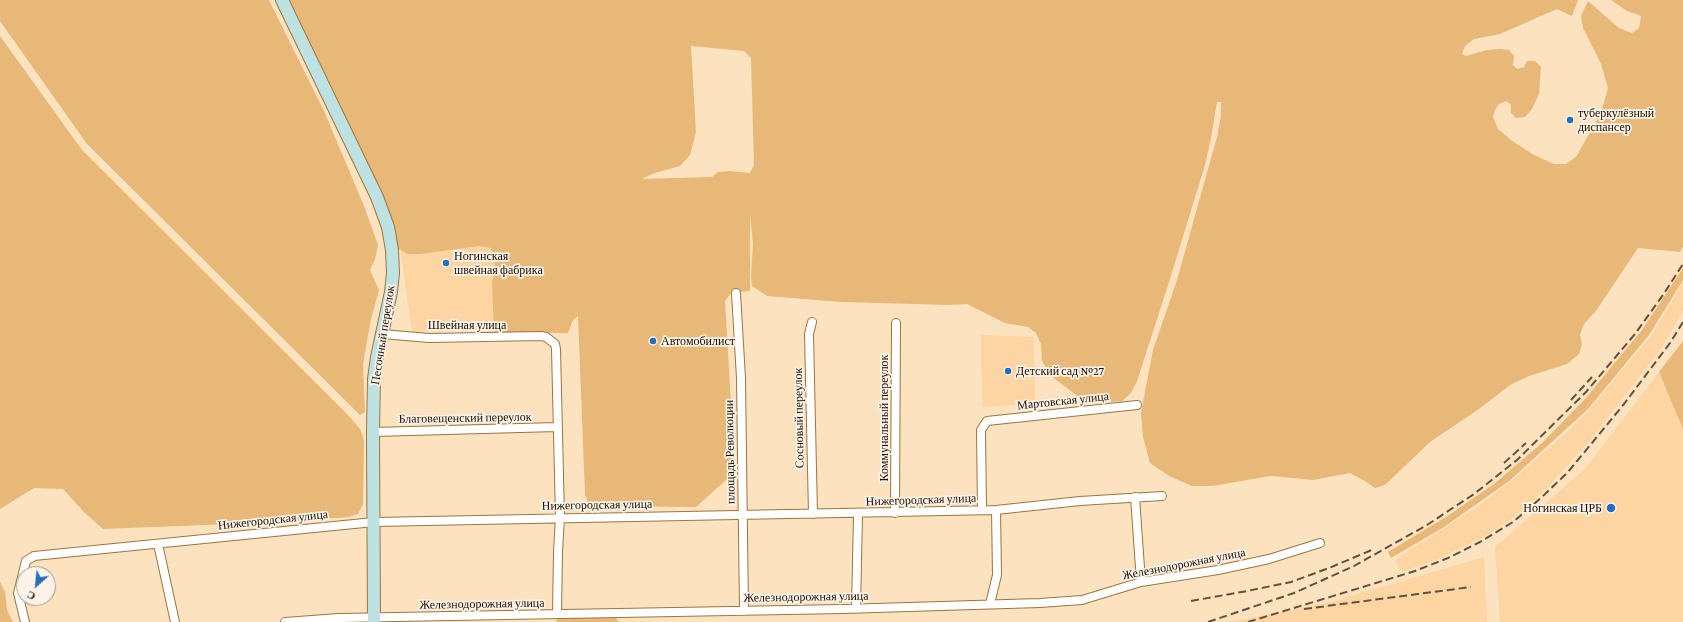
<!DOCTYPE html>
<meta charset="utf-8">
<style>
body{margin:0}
#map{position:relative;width:1683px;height:622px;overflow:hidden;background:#fde2c0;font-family:"Crimson Pro",serif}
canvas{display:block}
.north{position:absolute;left:16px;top:566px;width:40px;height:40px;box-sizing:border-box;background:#fbf3e7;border:1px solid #a2978b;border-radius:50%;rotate:207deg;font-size:11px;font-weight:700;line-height:16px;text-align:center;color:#1d0e00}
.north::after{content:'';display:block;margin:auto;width:14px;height:18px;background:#266ebe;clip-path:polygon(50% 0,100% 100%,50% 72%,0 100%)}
</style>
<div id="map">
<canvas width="1683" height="622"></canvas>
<div class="north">С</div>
</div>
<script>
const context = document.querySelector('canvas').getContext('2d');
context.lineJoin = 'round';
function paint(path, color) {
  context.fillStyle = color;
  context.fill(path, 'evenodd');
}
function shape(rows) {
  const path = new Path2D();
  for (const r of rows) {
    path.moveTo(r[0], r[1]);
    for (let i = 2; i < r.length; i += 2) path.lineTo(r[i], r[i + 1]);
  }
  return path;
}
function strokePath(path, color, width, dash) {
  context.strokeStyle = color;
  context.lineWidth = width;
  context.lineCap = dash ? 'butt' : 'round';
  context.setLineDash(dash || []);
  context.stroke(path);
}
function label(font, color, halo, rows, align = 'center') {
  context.font = font + ' "Crimson Pro",serif';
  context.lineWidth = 3.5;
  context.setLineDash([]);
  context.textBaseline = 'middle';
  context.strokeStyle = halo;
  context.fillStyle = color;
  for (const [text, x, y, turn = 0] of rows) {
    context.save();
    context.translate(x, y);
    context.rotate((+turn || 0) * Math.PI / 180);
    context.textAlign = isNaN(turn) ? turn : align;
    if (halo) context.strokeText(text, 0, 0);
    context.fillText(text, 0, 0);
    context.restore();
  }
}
paint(shape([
 [497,239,503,329,412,332,400,247],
 [1683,282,1683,311,1661,349,1591,439,1547,488,1525,509,1489,534,1436,560,1402,572,1395,560,1477,507,1514,479,1565,434,1588,411,1652,335],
 [981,335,1034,337,1035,404,982,407],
 [1659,372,1683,429,1683,622,1500,622,1495,547,1585,469],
 [1484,557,1487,622,1229,622,1327,603]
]), '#fcd5a2');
paint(shape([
 [0,0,269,0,324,111,364,206,378,245,375,259,370,270,379,290,371,319,363,364,365,412,360,415,87,144,0,21],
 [289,0,1578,0,1572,16,1557,9,1500,34,1474,39,1465,46,1462,54,1466,56,1487,50,1500,49,1509,50,1514,56,1513,65,1517,69,1524,67,1527,61,1535,61,1541,67,1539,94,1532,109,1525,117,1516,118,1511,113,1511,105,1506,101,1499,104,1495,110,1493,117,1498,129,1511,140,1534,155,1554,164,1566,164,1576,157,1601,113,1608,88,1601,64,1583,28,1581,16,1588,1,1619,28,1632,33,1639,28,1641,16,1627,11,1611,0,1683,0,1683,246,1680,252,1638,248,1596,311,1584,324,1580,335,1582,344,1579,354,1567,364,1529,376,1510,385,1479,409,1430,442,1385,485,1375,488,1365,481,1350,473,1313,480,1271,476,1212,486,1192,486,1169,476,1150,463,1143,437,1141,413,1153,350,1177,280,1217,137,1221,115,1221,102,1217,102,1211,138,1205,165,1170,279,1137,381,1131,393,1122,401,1107,402,1090,400,1076,395,1051,376,1042,361,1041,344,1036,333,1028,327,1005,323,967,304,950,305,841,302,767,296,752,286,751,277,753,243,750,215,750,291,731,293,725,301,735,472,696,507,589,506,585,494,578,316,573,320,568,333,494,332,492,282,496,270,491,248,479,246,420,254,407,254,398,248,386,207,350,126],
 [691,46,744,51,751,58,754,165,750,173,729,171,718,172,712,177,642,179,652,174,680,166,690,155,696,132],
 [0,36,82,150,348,415,360,429,364,440,363,504,358,514,349,517,283,522,103,529,84,512,63,489,34,488,0,509],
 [1683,268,1683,280,1649,335,1588,409,1509,481,1444,527,1391,558,1388,552,1446,517,1494,484,1542,443,1585,399,1642,330],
 [1683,341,1683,429,1659,372],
 [0,582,5,592,7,610,13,622,0,622],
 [558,616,614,616,619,622,556,622]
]), '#e7b878');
const street = shape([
 [736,293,741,378,744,611],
 [812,322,809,334,813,514],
 [382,334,429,338,541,336,546,337,555,344,556,349,560,517,558,552,557,614],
 [373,432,557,427],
 [1135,497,1141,582],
 [982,510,981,430,987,421,1137,405],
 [895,513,896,323],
 [158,544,175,622],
 [990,604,997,575,996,510],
 [856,609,858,514],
 [25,622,18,593,26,561,34,556,374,522,996,510,1080,501,1162,496],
 [285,622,339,618,843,609,1040,603,1082,600,1141,582,1218,570,1269,559,1320,543]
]);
const secondary = shape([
 [282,0,377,197,388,227,392,250,393,273,391,292,377,357,374,379,373,432,374,622]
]);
strokePath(street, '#9d753d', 10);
strokePath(secondary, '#9d753d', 14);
strokePath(street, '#fff', 8);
strokePath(secondary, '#bee2e2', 12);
strokePath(shape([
 [1571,400,1592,377],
 [1504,463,1526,443],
 [1191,601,1247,591,1291,582,1329,568,1374,549],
 [1304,609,1471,587],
 [1208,622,1294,593,1354,566,1427,525,1474,494,1517,460,1586,392,1635,334,1663,295,1683,264],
 [1248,622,1415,571,1448,558,1480,542,1513,522,1542,497,1568,472,1624,404,1670,343,1683,322]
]), '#64513d', 2, [8, 4]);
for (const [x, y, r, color] of [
 [1570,120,4,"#266ebe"],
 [446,263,4,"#266ebe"],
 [653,341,4,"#266ebe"],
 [1008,371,4,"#266ebe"],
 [1611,508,5,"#266ebe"]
]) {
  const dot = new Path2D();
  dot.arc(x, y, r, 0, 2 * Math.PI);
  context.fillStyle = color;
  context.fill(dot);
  strokePath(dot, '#fbf3e7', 1.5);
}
label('12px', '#1d0e00', '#fbf3e7', [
 ["туберкулёзный",1578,113],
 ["диспансер",1578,127],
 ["Ногинская",454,256],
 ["швейная фабрика",454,270],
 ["Автомобилист",661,341],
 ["Детский сад №27",1016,371],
 ["Ногинская ЦРБ",1602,508,"right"]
], 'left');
label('12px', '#1d0e00', '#fbf3e7', [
 ["Швейная улица",467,325],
 ["Песочный переулок",383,335,-81],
 ["Мартовская улица",1063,401,-6],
 ["Благовещенский переулок",465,418,-1],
 ["Сосновый переулок",799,418,-91],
 ["Коммунальный переулок",884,418,-90],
 ["площадь Революции",730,452,-91],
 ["Нижегородская улица",921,500,-2],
 ["Нижегородская улица",597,505,-1],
 ["Нижегородская улица",273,520,-6],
 ["Железнодорожная улица",1184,564,-11],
 ["Железнодорожная улица",806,597,-1],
 ["Железнодорожная улица",482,604,-1]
]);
</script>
